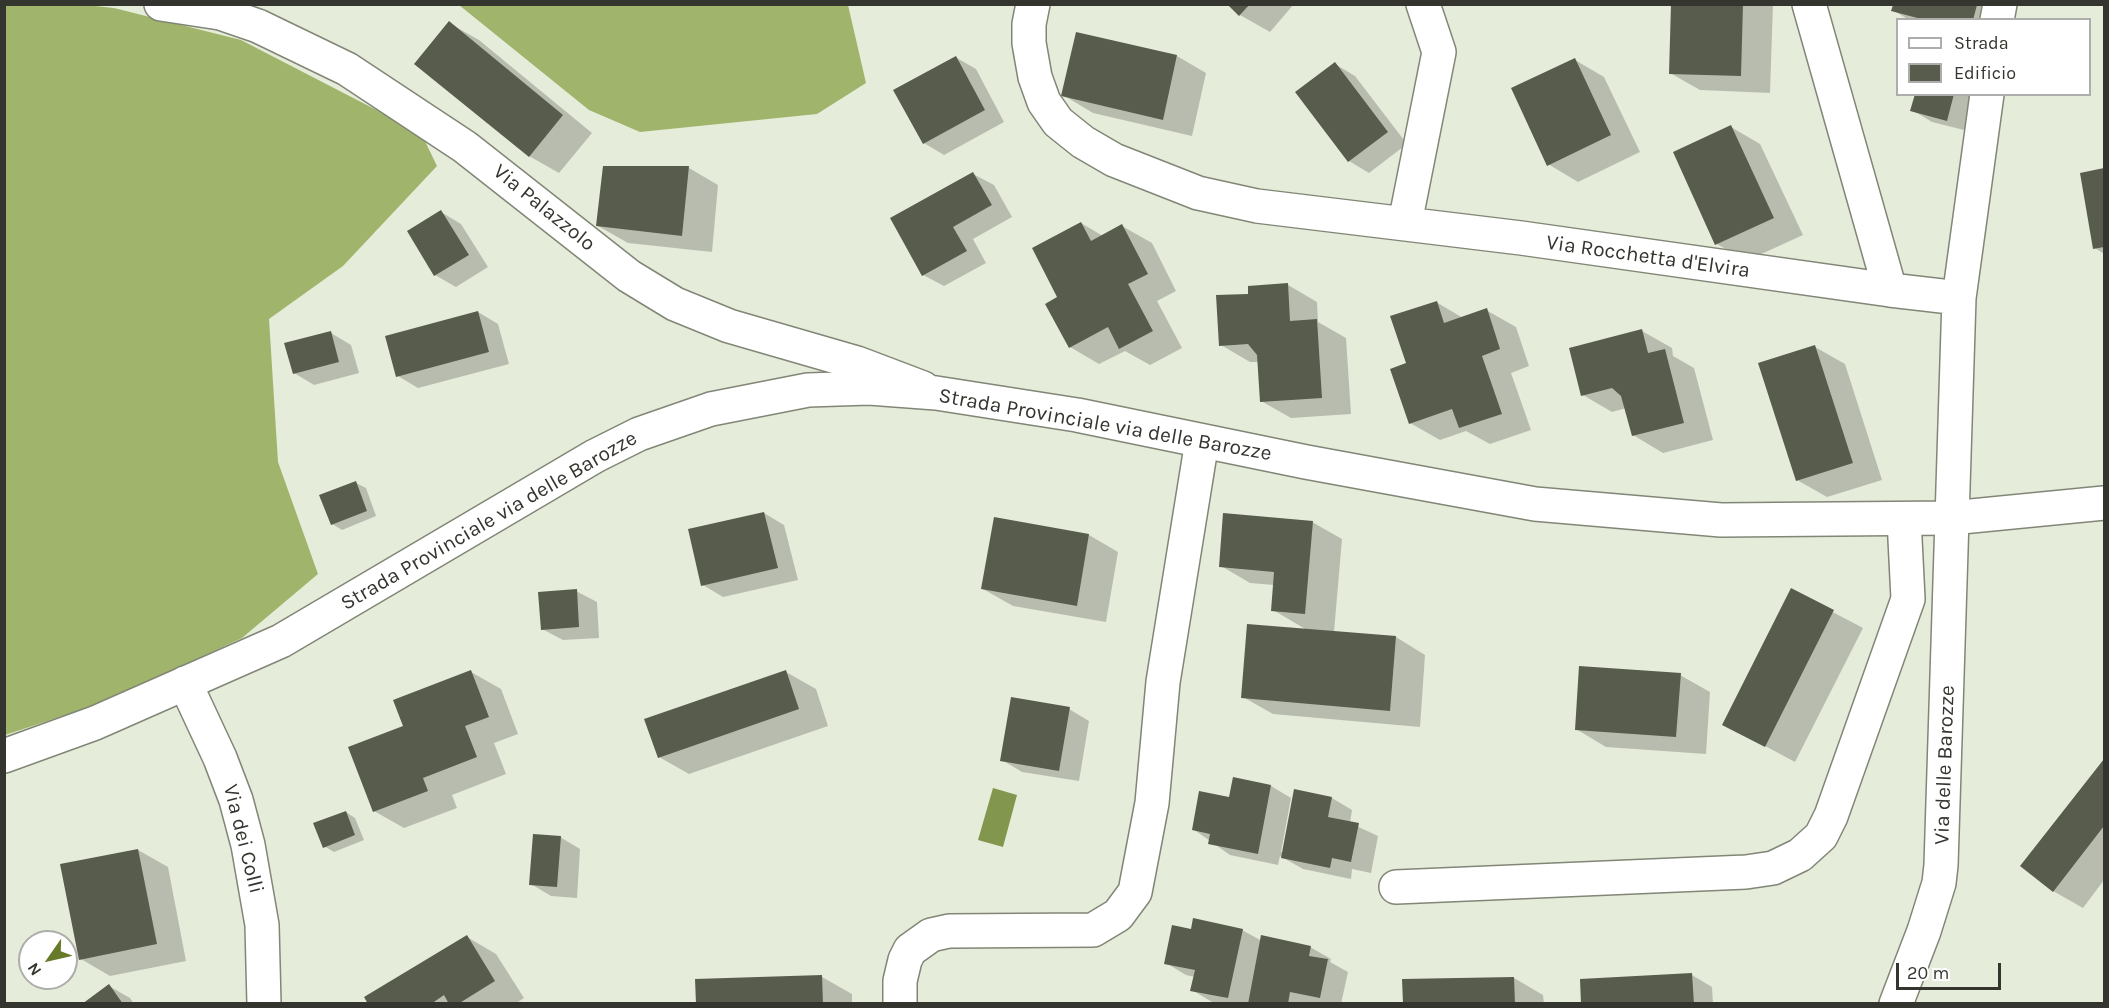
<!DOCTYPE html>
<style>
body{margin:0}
#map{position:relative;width:2109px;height:1008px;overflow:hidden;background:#e6ecda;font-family:Karla,sans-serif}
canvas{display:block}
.frame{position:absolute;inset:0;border:6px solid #33352e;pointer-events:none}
.legend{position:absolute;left:1896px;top:18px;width:195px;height:78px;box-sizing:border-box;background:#fff;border:2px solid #adaeab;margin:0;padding:8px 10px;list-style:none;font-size:18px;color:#33352e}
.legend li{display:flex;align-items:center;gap:12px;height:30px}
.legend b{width:30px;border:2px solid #adaeab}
.north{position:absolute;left:18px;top:930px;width:60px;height:60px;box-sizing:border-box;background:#fff;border:2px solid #adaeab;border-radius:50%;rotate:236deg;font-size:16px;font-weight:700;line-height:24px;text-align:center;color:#33352e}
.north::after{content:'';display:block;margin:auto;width:21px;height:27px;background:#667a2a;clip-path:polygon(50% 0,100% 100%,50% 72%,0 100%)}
.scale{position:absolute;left:1896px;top:963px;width:105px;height:27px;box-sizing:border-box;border:3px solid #33352e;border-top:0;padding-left:8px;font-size:18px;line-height:21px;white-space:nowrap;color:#33352e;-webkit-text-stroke:4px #fff;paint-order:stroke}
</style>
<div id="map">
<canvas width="2109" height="1008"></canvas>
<div class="frame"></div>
<ul class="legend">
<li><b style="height:8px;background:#fff"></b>Strada</li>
<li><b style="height:16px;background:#575c4d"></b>Edificio</li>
</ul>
<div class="north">N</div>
<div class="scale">20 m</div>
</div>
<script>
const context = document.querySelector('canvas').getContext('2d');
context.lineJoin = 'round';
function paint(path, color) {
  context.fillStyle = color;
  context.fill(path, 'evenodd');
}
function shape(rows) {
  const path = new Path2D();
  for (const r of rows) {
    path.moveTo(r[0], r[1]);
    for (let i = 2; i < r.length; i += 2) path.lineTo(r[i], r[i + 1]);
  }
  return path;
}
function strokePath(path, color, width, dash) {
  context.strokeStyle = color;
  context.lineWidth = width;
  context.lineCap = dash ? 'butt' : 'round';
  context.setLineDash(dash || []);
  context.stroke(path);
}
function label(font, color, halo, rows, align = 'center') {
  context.font = font + ' Karla,sans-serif';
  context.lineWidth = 6;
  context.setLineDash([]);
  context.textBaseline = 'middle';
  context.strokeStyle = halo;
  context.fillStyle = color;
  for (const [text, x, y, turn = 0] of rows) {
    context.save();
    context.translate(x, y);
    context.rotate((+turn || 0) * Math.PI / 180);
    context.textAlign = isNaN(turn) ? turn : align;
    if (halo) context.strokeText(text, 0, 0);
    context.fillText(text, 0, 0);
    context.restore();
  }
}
paint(shape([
 [76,4,114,8,241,40,421,133,437,166,343,266,269,319,278,462,318,574,242,638,102,703,5,735,4,5],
 [459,5,848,5,866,83,817,114,640,132,589,110]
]), '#a0b56b');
paint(shape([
 [993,788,1017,795,1003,847,978,840]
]), '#82964d');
paint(shape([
 [1229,4,1294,4,1270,32,1240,15],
 [1673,4,1773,4,1770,93,1700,90,1670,73],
 [1894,4,2000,4,1996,20,1909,20,1893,10],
 [449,23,479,40,592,133,559,173,529,156],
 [1177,56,1206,73,1192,136,1093,113,1063,95],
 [955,57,976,69,1004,122,944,155,924,143],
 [1575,60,1604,77,1640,152,1578,182,1548,164],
 [1335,64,1355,76,1407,144,1369,173,1349,161],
 [1916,94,1977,94,1968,131,1932,122,1912,110],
 [1731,127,1760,144,1803,235,1746,261,1717,244],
 [689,168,718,185,712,252,628,243,598,226],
 [2104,170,2104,254,2095,248,2081,174],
 [973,174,994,185,1012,217,973,239,986,263,944,286,923,275],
 [441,212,461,224,488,267,456,287,435,275,409,232],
 [1081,223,1103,236,1122,226,1152,243,1176,291,1157,301,1182,348,1150,365,1125,351,1099,364,1070,347,1060,298],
 [1288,285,1317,302,1318,322,1346,338,1351,414,1291,418,1261,401,1258,362,1250,362,1221,345],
 [1436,302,1463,318,1486,310,1516,327,1529,366,1511,373,1531,430,1490,444,1466,431,1440,440,1410,423,1408,364],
 [478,312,498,324,509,364,418,388,398,376],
 [1642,331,1672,348,1673,356,1694,368,1713,440,1663,453,1633,435,1626,408,1612,412,1583,395],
 [331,333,351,345,359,373,314,385,294,373],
 [1815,347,1845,364,1882,480,1827,497,1797,480],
 [356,483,366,488,376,516,342,530,332,524],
 [764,513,784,525,798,580,723,597,703,585],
 [1312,522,1342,539,1334,632,1396,637,1425,655,1420,727,1273,714,1243,697,1307,630,1273,610,1274,585,1250,583,1221,566],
 [1089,535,1118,552,1106,622,1013,606,983,589],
 [1791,590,1863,628,1795,762,1724,724],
 [576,591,597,602,599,638,563,640,542,629],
 [471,672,501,689,518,734,494,743,506,774,452,795,457,808,404,828,374,811,405,727],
 [786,672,816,689,828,726,689,774,659,757],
 [1680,675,1710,692,1706,754,1606,747,1576,729],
 [1069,709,1089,721,1079,781,1022,772,1002,760],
 [2104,763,2104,880,2083,908,2053,891],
 [1271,786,1291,798,1281,852,1283,852,1296,791,1332,798,1352,810,1350,823,1378,836,1371,873,1352,869,1351,879,1303,869,1280,856,1278,865,1230,855,1193,829,1230,799],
 [346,812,355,818,364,840,334,852,324,846],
 [560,837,580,849,577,898,551,896,531,884],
 [138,850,168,867,186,961,110,976,81,959],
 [1242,930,1262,941,1310,947,1331,959,1330,962,1348,972,1341,1004,1212,1002,1192,990,1195,977,1186,975,1166,963,1192,931],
 [467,937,496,954,524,998,515,1004,370,1004],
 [1692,975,1712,987,1713,1004,1582,1004],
 [822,977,852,994,852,1004,698,1004],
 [1514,978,1543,995,1544,1004,1404,1004],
 [109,986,130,998,134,1004,85,1004]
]), '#0003');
paint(shape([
 [1227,4,1250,4,1239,16],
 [1671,4,1743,4,1741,76,1669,74],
 [1893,5,1977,5,1973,20,1925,20,1891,11],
 [449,21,563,115,529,157,414,64],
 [1076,32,1177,55,1163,120,1061,96],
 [956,56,985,110,923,144,893,90],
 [1575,58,1611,135,1547,166,1511,88],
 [1335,62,1388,132,1348,162,1295,92],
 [1915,94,1954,94,1947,121,1910,111],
 [1731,125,1774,218,1715,245,1673,152],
 [603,166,689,166,682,236,596,226],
 [2104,168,2104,247,2093,249,2080,173],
 [973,172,992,205,953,227,967,251,922,276,890,218],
 [441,210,469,255,434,276,407,231],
 [1081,222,1091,241,1122,224,1148,274,1128,284,1153,331,1119,349,1108,327,1069,348,1045,304,1057,297,1032,248],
 [1288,283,1290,321,1317,319,1322,398,1260,402,1257,355,1248,344,1219,346,1216,295,1248,294,1248,286],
 [1437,301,1444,323,1487,308,1500,349,1482,356,1502,414,1459,428,1452,409,1409,424,1390,369,1406,363,1390,316],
 [478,311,489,352,396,377,385,336],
 [1642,329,1648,353,1665,349,1684,423,1632,436,1621,396,1612,388,1581,396,1569,348],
 [331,331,339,362,293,374,284,343],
 [1815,345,1853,463,1796,481,1758,363],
 [356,481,367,511,331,525,319,495],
 [764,512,778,568,701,586,688,529],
 [1223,513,1313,521,1305,614,1271,611,1274,572,1219,567],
 [994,517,1089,534,1077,606,981,589],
 [1791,588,1834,610,1765,747,1722,725],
 [577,589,579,627,541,630,538,592],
 [1247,624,1396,636,1390,711,1241,698],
 [1579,666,1681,673,1676,737,1575,730],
 [471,670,489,717,465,726,477,757,423,778,428,791,373,812,348,747,403,726,393,700],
 [786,670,799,709,658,758,644,719],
 [1011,697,1070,707,1059,771,1000,761],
 [2104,759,2104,826,2053,892,2020,866],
 [1233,777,1271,785,1258,854,1208,844,1210,834,1192,830,1199,791,1229,797],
 [1294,789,1332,797,1328,817,1359,823,1351,862,1332,858,1330,868,1281,858],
 [346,811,355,835,323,848,313,823],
 [533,834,561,836,557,887,529,885],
 [138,849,157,944,79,960,60,864],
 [1193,918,1243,929,1228,998,1190,991,1195,970,1164,964,1172,925,1191,929],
 [467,935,495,981,458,1004,449,1004,444,995,431,1004,368,1004,364,997],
 [1261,935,1311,946,1309,956,1328,959,1320,998,1290,992,1288,1004,1248,1004],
 [1692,973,1694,1004,1581,1004,1580,979],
 [822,975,823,1004,696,1004,695,979],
 [1514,977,1515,1004,1403,1004,1402,979],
 [109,984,123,1004,82,1004]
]), '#575c4d');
const minor = shape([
 [161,4,220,13,258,26,347,69,465,147,629,276,675,304,729,326,857,363,923,388],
 [1033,4,1029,24,1029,43,1035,77,1044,102,1058,122,1083,142,1114,160,1198,193,1257,206,1521,238,1890,290],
 [1809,4,1890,290,1959,298,1941,865,1939,883,1924,931,1896,1004],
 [1997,20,2000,4],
 [1405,223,1439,52,1423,4],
 [1959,298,1987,94],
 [185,683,220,758,236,800,248,845,262,925,264,1004],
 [1396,887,1746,872,1773,868,1800,855,1821,836,1831,816,1908,599,1904,519],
 [900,1004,900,981,905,960,910,950,931,935,949,931,1093,930,1118,915,1135,892,1152,803,1163,682,1202,441]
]);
const secondary = shape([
 [4,756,95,723,281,641,595,456,639,434,711,409,808,390,869,388,936,393,1077,415,1306,462,1535,504,1721,520,1951,518,2104,503]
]);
strokePath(minor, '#818676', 36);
strokePath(secondary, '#818676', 36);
strokePath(minor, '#fff', 33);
strokePath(secondary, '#fff', 33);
label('21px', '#33352e', '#fff', [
 ["Via Palazzolo",544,208,39],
 ["Via Rocchetta d'Elvira",1648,257,8],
 ["Strada Provinciale via delle Barozze",1105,425,10],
 ["Strada Provinciale via delle Barozze",489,521,-30],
 ["Via delle Barozze",1945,765,-88],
 ["Via dei Colli",243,839,76]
]);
</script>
